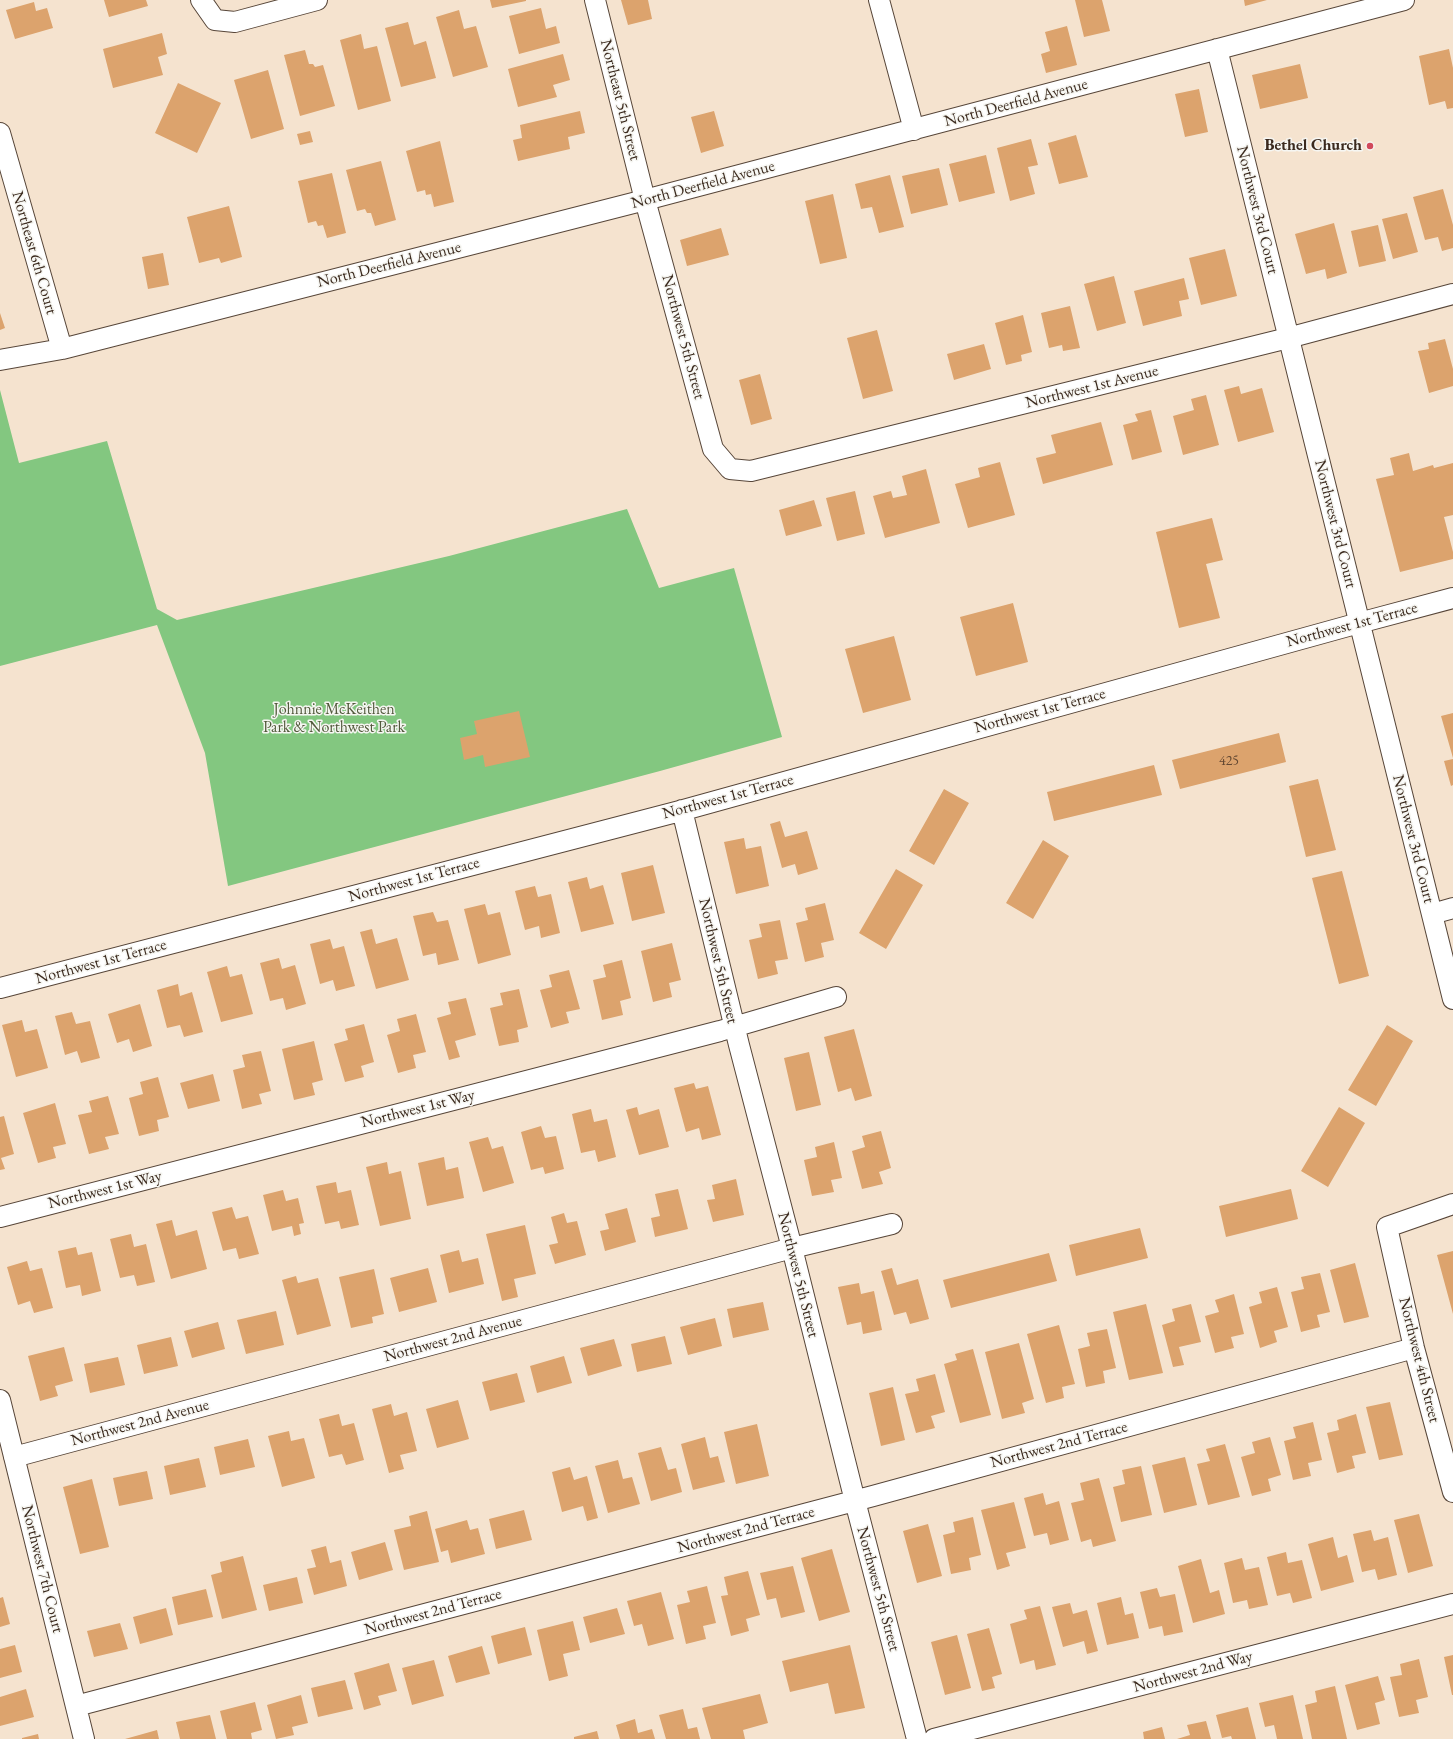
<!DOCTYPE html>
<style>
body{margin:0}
canvas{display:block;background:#f5e3cf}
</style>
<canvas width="1453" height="1739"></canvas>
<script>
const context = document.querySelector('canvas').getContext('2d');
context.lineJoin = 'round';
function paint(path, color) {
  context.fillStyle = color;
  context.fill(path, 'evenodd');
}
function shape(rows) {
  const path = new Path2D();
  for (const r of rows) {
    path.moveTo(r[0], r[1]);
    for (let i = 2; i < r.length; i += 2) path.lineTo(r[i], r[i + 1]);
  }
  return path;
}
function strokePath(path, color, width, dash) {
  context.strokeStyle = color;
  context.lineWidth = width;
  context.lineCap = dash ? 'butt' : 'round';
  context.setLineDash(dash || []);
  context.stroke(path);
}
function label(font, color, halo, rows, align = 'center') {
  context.font = font + ' "EB Garamond",serif';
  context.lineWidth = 3;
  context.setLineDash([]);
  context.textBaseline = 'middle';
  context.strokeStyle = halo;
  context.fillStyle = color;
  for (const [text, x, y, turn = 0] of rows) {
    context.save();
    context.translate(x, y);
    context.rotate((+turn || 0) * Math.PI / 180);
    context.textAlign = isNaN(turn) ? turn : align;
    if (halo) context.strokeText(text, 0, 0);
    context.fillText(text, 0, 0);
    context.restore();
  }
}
paint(shape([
 [0,390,19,463,107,441,157,609,177,620,449,556,627,509,659,588,734,568,782,737,660,771,228,886,205,753,157,625,0,666]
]), '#83c780');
paint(shape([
 [104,0,146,0,148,6,109,17],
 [490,0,526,0,526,1,492,8],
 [621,0,648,0,652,19,628,25],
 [1075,0,1102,0,1110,31,1084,37],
 [1244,0,1267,0,1245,6],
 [34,2,36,11,47,8,53,28,15,39,6,10],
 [541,8,546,29,556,26,560,43,519,54,509,16],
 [459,10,464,29,476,26,488,67,453,77,436,17],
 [408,22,414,45,426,41,436,78,401,87,385,28],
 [1067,26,1077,65,1046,73,1041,54,1050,51,1045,32],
 [162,33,167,54,158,57,163,75,113,88,103,49],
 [361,34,364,49,377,46,391,101,358,110,340,40],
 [1449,49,1453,68,1453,108,1447,109,1445,101,1429,105,1419,56],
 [305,50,309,64,313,64,315,67,323,65,335,106,300,116,284,55],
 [563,54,570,80,553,85,557,97,518,107,508,69],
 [1300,64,1308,98,1260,109,1252,75],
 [268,70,284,129,251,139,234,80],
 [178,83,221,103,197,153,155,133],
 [1199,89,1208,132,1185,137,1175,94],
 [580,111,585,133,568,137,570,149,518,161,513,140,522,138,520,125],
 [714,111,724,146,701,153,691,117],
 [310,131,313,142,300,145,297,134],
 [1076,135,1088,177,1059,184,1048,143],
 [1031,139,1038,165,1028,167,1035,194,1010,201,997,148],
 [440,141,454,202,434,207,431,194,426,195,425,190,417,192,406,151],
 [986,155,995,193,959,202,949,164],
 [381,161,396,220,375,226,371,213,367,213,365,209,357,211,346,170],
 [939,168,948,205,911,214,902,176],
 [332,173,346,233,327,238,323,225,318,226,316,221,308,223,298,181],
 [890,175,904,227,879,233,872,207,861,209,855,184],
 [1443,189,1453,225,1453,248,1442,251,1438,237,1425,240,1413,197],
 [833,194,847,258,820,264,805,201],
 [229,206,242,257,221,263,219,258,199,263,187,217],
 [1407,213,1418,252,1393,259,1382,219],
 [1334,223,1347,273,1327,279,1325,269,1306,274,1295,234],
 [1378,225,1386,261,1359,267,1351,231],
 [721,228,729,255,687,266,680,240],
 [1225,249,1237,296,1201,305,1189,258],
 [163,253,169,285,148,289,142,257],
 [1114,276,1126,323,1097,331,1084,284],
 [1184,278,1189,299,1179,301,1182,316,1143,326,1134,291],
 [1070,306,1080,348,1063,351,1062,345,1049,348,1041,313],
 [0,313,5,328,0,330],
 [1023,315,1032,352,1021,355,1022,361,1006,365,995,323],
 [877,330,893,391,863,399,847,338],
 [1445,339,1453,369,1453,386,1429,393,1418,351,1429,349,1428,343],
 [984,344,991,369,954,380,947,354],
 [760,374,772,419,751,425,739,380],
 [1239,386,1241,394,1262,388,1274,432,1238,442,1224,390],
 [1206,395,1219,445,1183,455,1173,416,1194,410,1191,399],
 [1151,410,1162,452,1132,460,1123,425,1138,421,1135,414],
 [1101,422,1113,465,1043,484,1036,458,1056,453,1051,435],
 [1409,453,1413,471,1433,465,1434,468,1453,463,1453,515,1444,517,1453,552,1453,559,1400,572,1376,479,1394,475,1390,458],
 [1000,462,1015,515,968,528,955,484,980,477,978,468],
 [926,469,940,523,885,538,873,496,891,491,893,498,907,495,902,476],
 [855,491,865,534,837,541,826,498],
 [814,500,822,526,786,536,779,510],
 [1212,518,1223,560,1206,564,1220,618,1179,628,1156,532],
 [1013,603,1028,662,976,676,960,617],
 [894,636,911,700,863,713,845,649],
 [519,711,530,757,485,767,483,755,464,760,460,738,477,734,474,721],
 [1453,713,1453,758,1441,716],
 [1279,733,1286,762,1180,789,1172,760],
 [1453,759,1453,785,1451,786,1444,761],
 [1154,765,1162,795,1054,821,1047,792],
 [1318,779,1336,850,1306,857,1289,786],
 [944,789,969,803,934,865,909,851],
 [780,821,785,837,807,831,818,869,798,875,795,864,782,868,770,824],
 [744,838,746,849,761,846,769,886,736,894,724,842],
 [1043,840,1069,856,1033,919,1006,903],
 [653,865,665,913,632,921,621,873],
 [896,869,923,885,886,949,859,933],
 [1342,871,1369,976,1339,984,1312,878],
 [587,877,590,889,603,885,614,924,581,932,568,882],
 [535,886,538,897,551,894,560,933,541,938,539,926,525,930,515,891],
 [825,903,834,940,821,943,824,957,805,962,796,923,808,920,805,908],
 [485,904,488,915,500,912,511,955,478,964,464,909],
 [433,912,437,922,448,920,459,960,438,965,436,953,423,956,413,916],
 [780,920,788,959,775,961,778,974,758,979,749,940,762,937,759,924],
 [372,929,376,944,397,938,409,980,376,989,360,932],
 [330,939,333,949,344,946,355,986,336,991,333,980,320,984,310,944],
 [672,943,681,980,669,983,672,997,653,1002,641,951],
 [279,958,282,969,295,965,306,1004,286,1010,283,998,270,1001,260,963],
 [622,960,631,998,620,1001,623,1015,602,1020,593,980,606,977,603,965],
 [227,966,230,977,242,974,253,1014,221,1022,207,972],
 [569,970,580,1009,566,1012,569,1023,551,1028,540,990,552,987,549,975],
 [178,984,180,996,192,992,203,1032,184,1037,180,1025,167,1028,157,990],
 [519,989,528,1027,517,1030,519,1042,499,1046,490,1008,503,1005,500,993],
 [466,998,476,1035,455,1041,460,1057,449,1060,437,1018,451,1014,448,1002],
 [140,1004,152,1046,133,1052,129,1039,117,1043,108,1014],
 [72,1012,76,1024,90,1021,100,1058,81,1063,77,1051,65,1055,55,1016],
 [416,1014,426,1052,413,1055,416,1068,398,1073,387,1035,400,1031,397,1019],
 [22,1020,25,1032,37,1029,48,1068,16,1077,2,1025],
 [364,1024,374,1062,361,1066,364,1077,345,1082,334,1044,348,1040,345,1029],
 [1387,1025,1413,1041,1376,1106,1348,1090],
 [854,1029,872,1096,855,1101,851,1088,838,1092,824,1037],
 [314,1041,323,1080,312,1083,315,1095,294,1100,282,1049],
 [261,1051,271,1091,259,1094,262,1104,242,1109,233,1070,245,1067,242,1055],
 [809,1052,821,1105,796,1111,784,1058],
 [213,1074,220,1101,188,1109,180,1083],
 [158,1077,169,1117,157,1120,159,1131,139,1136,129,1098,143,1094,140,1082],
 [694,1083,696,1089,708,1086,721,1135,702,1140,699,1128,686,1132,674,1088],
 [108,1096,119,1134,105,1137,109,1149,89,1154,78,1115,92,1112,89,1101],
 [55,1103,66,1144,53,1147,56,1158,38,1163,23,1113],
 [637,1107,639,1115,659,1109,669,1147,639,1155,626,1110],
 [1339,1107,1365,1123,1328,1187,1301,1171],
 [591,1109,594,1122,607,1119,616,1157,598,1162,595,1150,581,1153,572,1114],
 [4,1116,14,1154,1,1158,5,1169,0,1170,0,1117],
 [541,1126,545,1138,556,1136,564,1169,545,1174,543,1167,531,1170,521,1132],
 [881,1131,891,1168,879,1172,883,1184,862,1189,852,1151,865,1147,862,1136],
 [488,1137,492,1149,503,1146,514,1183,483,1192,469,1142],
 [834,1142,842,1178,831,1180,834,1192,812,1196,804,1160,817,1157,815,1147],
 [444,1157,446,1170,458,1167,464,1198,427,1206,418,1163],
 [387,1162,389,1174,401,1171,411,1219,380,1226,366,1167],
 [736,1179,744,1215,713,1222,707,1200,715,1199,712,1185],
 [336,1182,338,1193,351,1190,359,1225,341,1229,339,1221,325,1224,316,1186],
 [678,1189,688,1229,655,1237,651,1218,660,1216,655,1194],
 [1291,1189,1298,1219,1226,1237,1219,1206],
 [283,1190,286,1201,298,1198,304,1223,299,1224,301,1234,294,1236,292,1226,272,1231,263,1195],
 [232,1207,236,1219,248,1216,259,1254,239,1259,236,1248,223,1251,212,1212],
 [627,1208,636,1242,605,1251,600,1231,609,1229,605,1214],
 [564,1213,567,1223,577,1221,586,1255,555,1264,549,1245,558,1243,551,1217],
 [172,1220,176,1236,197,1230,207,1269,171,1279,156,1224],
 [525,1225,536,1274,514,1279,518,1297,502,1301,486,1234],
 [1140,1228,1148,1258,1076,1276,1069,1245],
 [131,1234,134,1247,146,1244,155,1282,137,1286,134,1275,120,1278,110,1239],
 [76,1247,78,1255,92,1252,101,1291,82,1296,80,1285,66,1288,58,1251],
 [459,1250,462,1262,478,1258,484,1284,449,1293,440,1255],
 [1453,1251,1453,1314,1437,1255],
 [1049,1253,1057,1281,951,1308,943,1280],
 [27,1261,30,1271,42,1268,53,1308,34,1313,30,1301,18,1305,7,1267],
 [1355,1263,1369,1317,1344,1323,1330,1270],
 [428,1268,437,1302,399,1312,390,1278],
 [892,1268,897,1285,918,1279,929,1319,910,1324,906,1312,894,1315,881,1271],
 [374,1269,384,1314,372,1317,373,1323,351,1328,339,1277],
 [1320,1273,1330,1312,1317,1315,1320,1327,1301,1332,1291,1292,1304,1289,1301,1277],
 [296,1276,298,1283,318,1278,331,1326,297,1335,282,1280],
 [859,1283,861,1294,874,1291,882,1330,863,1334,861,1322,847,1325,838,1287],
 [1277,1287,1288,1327,1274,1331,1277,1342,1260,1348,1249,1307,1262,1303,1259,1292],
 [1234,1294,1244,1334,1231,1337,1234,1348,1215,1353,1205,1316,1219,1312,1215,1300],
 [763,1302,769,1330,733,1338,727,1309],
 [1146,1304,1163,1373,1129,1380,1113,1312],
 [1191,1304,1201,1342,1179,1347,1184,1365,1173,1367,1162,1325,1175,1321,1172,1309],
 [276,1311,284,1345,246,1354,237,1320],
 [715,1318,722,1346,688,1355,680,1327],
 [218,1322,225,1349,192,1358,184,1331],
 [1059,1325,1075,1384,1062,1387,1064,1398,1046,1403,1027,1334],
 [1107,1329,1116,1368,1103,1371,1105,1383,1086,1387,1078,1349,1090,1346,1087,1333],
 [665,1336,672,1364,637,1372,631,1344],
 [171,1337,178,1366,144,1374,137,1345],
 [614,1339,622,1366,588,1376,580,1348],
 [1019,1343,1034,1399,1022,1403,1025,1413,1002,1419,985,1352],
 [64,1347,73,1381,55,1386,58,1396,40,1401,28,1356],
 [973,1349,991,1415,960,1423,944,1364,957,1360,955,1354],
 [564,1356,572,1383,537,1393,530,1366],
 [118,1357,125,1385,90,1393,84,1364],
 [517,1373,525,1402,490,1411,482,1382],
 [935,1374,945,1412,931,1416,935,1428,916,1433,905,1394,919,1391,916,1379],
 [893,1387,905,1440,881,1446,869,1393],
 [458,1400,469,1439,437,1448,426,1409],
 [1390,1402,1403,1455,1379,1460,1366,1407],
 [391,1404,394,1416,407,1412,417,1451,400,1455,404,1469,389,1473,372,1409],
 [339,1414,342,1426,354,1423,364,1460,346,1465,342,1454,329,1457,319,1419],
 [1356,1414,1366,1453,1352,1456,1355,1468,1337,1473,1327,1433,1339,1430,1337,1420],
 [1313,1422,1322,1460,1308,1463,1311,1476,1293,1480,1284,1441,1296,1438,1293,1427],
 [757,1424,769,1476,736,1484,724,1432],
 [289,1431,291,1441,304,1438,315,1478,282,1487,268,1436],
 [705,1437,710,1458,718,1456,725,1482,693,1490,681,1444],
 [1270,1437,1281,1475,1268,1479,1271,1491,1252,1496,1241,1457,1255,1453,1252,1442],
 [248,1439,255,1467,220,1475,214,1447],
 [1225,1444,1240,1497,1208,1505,1197,1464,1210,1461,1206,1449],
 [661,1447,668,1470,676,1468,682,1492,651,1501,638,1453],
 [1185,1457,1197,1505,1164,1513,1152,1465],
 [199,1458,206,1487,170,1495,164,1466],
 [618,1460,623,1479,632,1477,640,1504,608,1513,595,1466],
 [1141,1466,1152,1515,1121,1522,1113,1487,1125,1484,1122,1470],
 [570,1467,574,1480,587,1476,598,1518,587,1521,583,1506,562,1512,552,1472],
 [147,1471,153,1499,119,1506,113,1478],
 [1099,1478,1116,1541,1093,1547,1091,1539,1081,1542,1071,1503,1084,1500,1080,1483],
 [92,1479,109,1547,80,1554,63,1487],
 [1043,1493,1046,1505,1059,1501,1069,1540,1050,1545,1047,1533,1034,1536,1024,1498],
 [1014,1502,1026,1548,1006,1553,1010,1566,997,1570,981,1510],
 [524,1510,532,1540,496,1549,489,1519],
 [427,1511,439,1562,404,1570,394,1530,411,1526,409,1516],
 [1419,1514,1433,1566,1408,1573,1394,1520],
 [973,1517,981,1555,969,1558,971,1570,951,1574,943,1535,955,1532,953,1522],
 [467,1520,470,1530,478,1528,485,1554,451,1563,448,1550,441,1552,435,1529],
 [928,1524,942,1576,917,1583,903,1531],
 [1371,1530,1374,1541,1388,1537,1397,1575,1378,1580,1375,1569,1362,1572,1353,1534],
 [1333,1537,1338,1558,1347,1555,1354,1582,1321,1591,1308,1544],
 [385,1542,393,1570,359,1580,351,1552],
 [326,1546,330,1563,341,1560,347,1586,314,1595,307,1569,316,1567,311,1550],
 [832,1549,850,1612,819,1621,801,1558],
 [1286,1552,1288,1563,1302,1560,1312,1598,1293,1603,1290,1593,1277,1596,1267,1557],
 [243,1556,257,1610,222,1619,211,1575,222,1572,220,1562],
 [1242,1558,1245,1570,1259,1567,1268,1605,1249,1609,1247,1600,1233,1603,1224,1563],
 [1201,1559,1210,1593,1219,1590,1225,1614,1193,1623,1178,1566],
 [793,1566,805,1612,781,1618,776,1598,767,1600,760,1573],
 [748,1571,760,1615,746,1619,749,1631,731,1636,721,1596,728,1595,724,1577],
 [297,1577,303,1603,269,1611,263,1585],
 [707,1586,716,1623,703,1626,706,1639,686,1644,677,1605,690,1602,687,1591],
 [1157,1588,1160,1597,1175,1594,1183,1632,1164,1636,1162,1626,1149,1629,1140,1592],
 [206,1589,213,1617,178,1625,172,1597],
 [661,1592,674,1639,648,1646,642,1624,634,1626,627,1601],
 [3,1597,10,1624,0,1627,0,1598],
 [1121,1597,1125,1615,1133,1613,1139,1638,1107,1645,1097,1603],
 [1070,1603,1073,1614,1087,1610,1098,1651,1087,1654,1084,1641,1063,1647,1052,1607],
 [1040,1606,1056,1665,1036,1670,1034,1660,1020,1664,1010,1624,1027,1619,1024,1610],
 [166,1608,173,1635,140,1644,133,1617],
 [617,1608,625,1634,590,1643,583,1617],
 [573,1621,580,1650,563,1654,568,1676,549,1681,537,1630],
 [120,1623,128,1649,94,1657,87,1631],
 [525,1627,532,1655,498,1664,491,1636],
 [989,1628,1002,1674,992,1677,995,1688,982,1691,967,1634],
 [957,1635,971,1688,945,1695,931,1642],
 [15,1645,22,1672,0,1678,0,1649],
 [850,1645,865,1708,835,1714,828,1683,790,1692,782,1661],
 [482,1646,490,1674,456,1683,448,1656],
 [1453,1655,1453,1695,1452,1695,1444,1657],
 [1419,1659,1428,1697,1416,1700,1419,1713,1399,1717,1390,1677,1402,1675,1400,1664],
 [434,1660,444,1696,412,1705,402,1668],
 [389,1663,397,1691,378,1696,381,1705,364,1710,354,1673],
 [1378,1676,1385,1700,1375,1703,1380,1724,1357,1730,1345,1685],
 [345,1680,353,1709,318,1717,311,1688],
 [1335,1686,1347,1739,1312,1739,1305,1705,1317,1702,1315,1691],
 [26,1689,34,1717,0,1726,0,1697],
 [760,1694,768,1723,743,1730,745,1739,711,1739,702,1708],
 [301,1695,308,1723,292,1727,294,1735,276,1739,267,1705],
 [1293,1695,1303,1739,1277,1739,1274,1725,1265,1727,1259,1703],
 [255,1702,262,1730,251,1733,252,1739,227,1739,220,1711],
 [1248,1707,1256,1739,1232,1739,1231,1736,1222,1738,1216,1715],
 [683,1709,688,1729,697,1727,700,1739,666,1739,659,1715],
 [210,1715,216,1739,180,1739,176,1722],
 [635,1719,638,1733,652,1729,655,1739,620,1739,616,1725],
 [1206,1721,1211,1739,1177,1739,1190,1735,1187,1725],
 [1162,1727,1165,1739,1144,1739,1143,1732],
 [157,1730,159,1739,125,1739],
 [597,1731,599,1739,574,1739,574,1737],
 [38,1734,39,1739,22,1739,22,1738]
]), '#dca36d');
const minor = shape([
 [201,0,215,20,235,22,317,0],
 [595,0,645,200,713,449,730,469,751,471,1288,338,1453,294],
 [879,0,914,130],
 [1217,49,1453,999],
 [0,133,62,349],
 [0,360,62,349,645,200,1404,0],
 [682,810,739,1045,792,1248,855,1501,917,1739],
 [1432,914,1453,908],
 [0,988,680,811,1359,623,1453,598],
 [1453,1204,1387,1227,1414,1348,1453,1492],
 [0,1217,720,1031,836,997],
 [0,1400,84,1739],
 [14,1457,792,1248,892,1224],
 [76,1706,873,1496,1414,1348],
 [934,1739,1453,1604]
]);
strokePath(minor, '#574639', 22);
strokePath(minor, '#fff', 20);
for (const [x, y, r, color] of [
 [1370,146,4,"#d1495b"]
]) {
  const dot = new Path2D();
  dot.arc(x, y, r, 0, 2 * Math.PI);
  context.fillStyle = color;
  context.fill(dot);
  strokePath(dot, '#f6f6f2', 1.5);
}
label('14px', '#634832', null, [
 ["425",1229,761]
]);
label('16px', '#3b2a1e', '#f6f6f2', [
 ["Northeast 5th Street",620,100,76],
 ["North Deerfield Avenue",1016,103,-15],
 ["North Deerfield Avenue",703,185,-15],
 ["Northwest 3rd Court",1257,210,76],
 ["Northeast 6th Court",34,253,74],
 ["North Deerfield Avenue",389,265,-14],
 ["Northwest 5th Street",683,337,75],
 ["Northwest 1st Avenue",1092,387,-14],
 ["Northwest 3rd Court",1335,524,76],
 ["Northwest 1st Terrace",1352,625,-15],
 ["Northwest 1st Terrace",1040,711,-15],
 ["Northwest 1st Terrace",728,797,-15],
 ["Northwest 3rd Court",1413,839,76],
 ["Northwest 1st Terrace",414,880,-15],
 ["Northwest 5th Street",718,961,77],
 ["Northwest 1st Terrace",101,962,-15],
 ["Northwest 1st Way",418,1109,-14],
 ["Northwest 1st Way",105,1190,-14],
 ["Northwest 5th Street",798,1275,76],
 ["Northwest 2nd Avenue",453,1339,-15],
 ["Northwest 4th Street",1419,1360,76],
 ["Northwest 2nd Avenue",140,1423,-15],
 ["Northwest 2nd Terrace",1059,1445,-15],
 ["Northwest 2nd Terrace",746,1530,-15],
 ["Northwest 7th Court",42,1569,76],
 ["Northwest 5th Street",878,1589,75],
 ["Northwest 2nd Terrace",433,1612,-15],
 ["Northwest 2nd Way",1193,1672,-15]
]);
label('bold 16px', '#3b2a1e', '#f6f6f2', [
 ["Bethel Church",1362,146]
], 'right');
label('16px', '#51593b', '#f6f6f2', [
 ["Johnnie McKeithen",334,710],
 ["Park & Northwest Park",334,728]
]);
</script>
